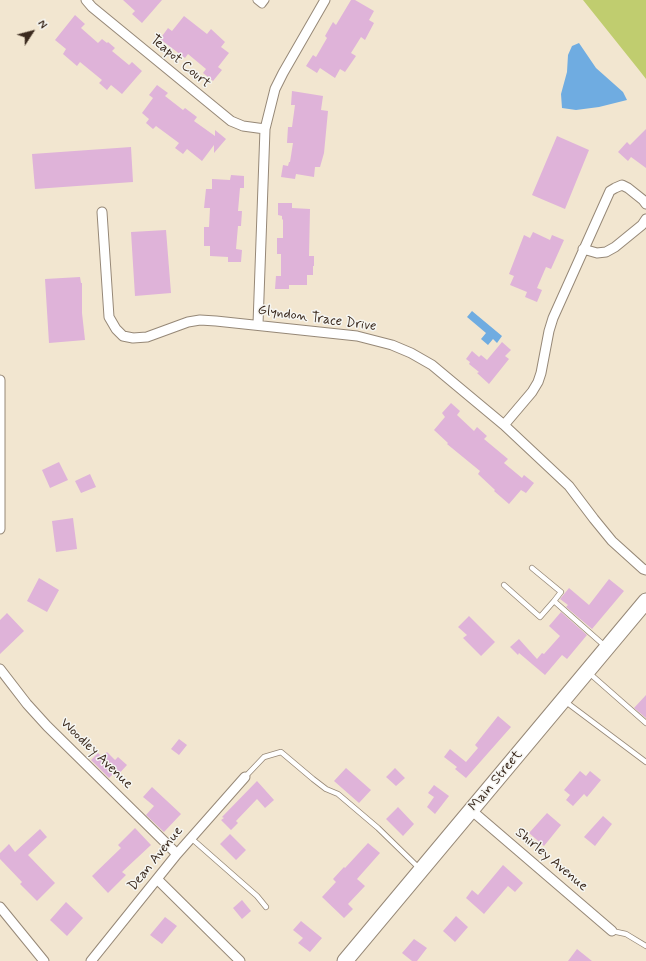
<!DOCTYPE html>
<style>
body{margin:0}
#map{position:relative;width:646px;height:961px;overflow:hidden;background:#f2e6d0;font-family:Mynerve,sans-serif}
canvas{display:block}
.north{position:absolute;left:12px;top:12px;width:40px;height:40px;-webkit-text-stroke:3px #f6f6f2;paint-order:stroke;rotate:54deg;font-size:11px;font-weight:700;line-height:16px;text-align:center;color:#3b2a1e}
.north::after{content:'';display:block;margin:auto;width:14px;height:18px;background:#3b2a1e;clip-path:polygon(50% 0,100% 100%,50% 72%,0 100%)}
</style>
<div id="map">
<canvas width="646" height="961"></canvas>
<div class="north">N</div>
</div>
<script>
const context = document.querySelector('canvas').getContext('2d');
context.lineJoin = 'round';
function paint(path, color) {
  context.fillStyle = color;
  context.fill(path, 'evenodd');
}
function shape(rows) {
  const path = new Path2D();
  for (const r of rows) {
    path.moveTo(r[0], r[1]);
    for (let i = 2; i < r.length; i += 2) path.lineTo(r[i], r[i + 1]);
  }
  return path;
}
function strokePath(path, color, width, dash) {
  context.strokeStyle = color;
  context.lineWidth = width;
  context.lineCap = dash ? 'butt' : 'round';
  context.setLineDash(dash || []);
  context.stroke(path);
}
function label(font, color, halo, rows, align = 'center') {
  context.font = font + ' Mynerve,sans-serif';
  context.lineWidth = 3;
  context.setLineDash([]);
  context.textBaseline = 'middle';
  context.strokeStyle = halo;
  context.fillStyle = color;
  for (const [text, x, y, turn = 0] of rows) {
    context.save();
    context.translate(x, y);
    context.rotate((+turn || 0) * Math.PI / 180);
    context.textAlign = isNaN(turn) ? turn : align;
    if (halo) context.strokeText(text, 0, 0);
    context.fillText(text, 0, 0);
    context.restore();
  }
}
paint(shape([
 [583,0,646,0,646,79,639,70]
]), '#c0cd6f');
paint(shape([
 [579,43,596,68,623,92,627,100,599,107,576,110,562,108,561,94,567,72,568,55,572,46],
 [472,311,502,336,497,343,493,339,488,345,481,339,486,333,467,317]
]), '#6face1');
paint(shape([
 [123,0,162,0,142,23,132,14,135,11],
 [351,0,355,0,374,11,369,20,374,23,365,40,361,37,351,53,356,56,345,72,340,69,335,78,320,68,317,73,306,66,313,55,316,57,327,38,325,36,333,22,336,25],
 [75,15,85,24,81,28,98,43,102,39,107,43,108,42,115,48,112,51,129,65,132,62,142,71,122,94,111,85,107,90,99,83,102,80,80,62,77,66,63,54,66,49,55,40],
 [184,16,207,34,211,29,225,42,221,47,229,53,218,67,222,70,213,81,203,73,206,69,188,54,185,58,160,39,168,28,172,31],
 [157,85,168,93,165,96,183,110,185,108,197,117,194,121,215,136,215,130,226,139,214,153,214,145,202,161,187,149,183,154,175,148,179,143,156,126,153,129,146,123,149,119,142,113,153,98,149,95],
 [292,91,323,96,321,110,328,111,324,153,320,167,315,167,314,177,296,174,295,179,281,177,283,165,288,166,289,162,290,162,293,143,287,143,288,127,292,127,295,105,291,105],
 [646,129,646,168,631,157,628,161,618,152,627,142,630,145],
 [557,136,589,150,565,209,532,195],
 [131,147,133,182,35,189,32,154],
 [231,175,244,176,244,188,240,188,238,211,242,211,241,226,238,226,236,249,242,250,241,262,228,262,228,257,210,256,210,246,204,246,204,227,209,227,210,208,204,208,206,189,212,189,212,179,230,180],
 [278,203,292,203,292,208,310,209,309,256,314,256,314,266,313,266,313,275,307,275,307,285,289,285,289,289,275,289,276,276,281,276,281,254,277,254,277,238,283,238,283,220,282,219,282,216,278,215],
 [166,230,171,293,135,296,131,232],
 [533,232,550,240,552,235,564,240,551,269,546,267,537,288,542,290,537,302,525,297,527,292,510,285,514,276,509,274,524,235,530,238],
 [80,277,81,283,82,283,82,313,85,340,49,343,45,279],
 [502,342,511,350,505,356,509,359,489,384,477,373,479,372,469,364,470,362,466,359,472,351,479,357,481,355,487,360],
 [451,403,460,411,457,415,474,431,477,427,487,436,484,439,508,459,504,463,522,478,524,475,534,483,526,493,521,490,509,504,494,491,495,490,478,474,480,471,447,444,448,443,434,430,445,417,442,413],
 [59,462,68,480,50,488,42,470],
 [90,474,96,487,81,493,75,481],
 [73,518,77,549,56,552,52,521],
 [39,578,59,590,47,612,27,601],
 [609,579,624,591,592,629,566,607,568,605,560,599,569,588,589,605],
 [561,612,587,635,567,659,562,655,545,675,519,653,518,655,510,647,519,639,537,659,542,653,544,654,560,636,549,626],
 [7,613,24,631,0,654,0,620],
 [469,616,495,642,481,656,463,638,467,635,458,627],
 [646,695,646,718,634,708],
 [498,716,511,727,466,778,455,769,457,767,444,757,450,749,466,762,478,748,475,745],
 [179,739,187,745,179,755,171,749],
 [107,752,115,760,118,757,127,765,116,777,113,774,109,778,91,760,98,753,102,757],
 [346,768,371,790,359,803,334,781],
 [395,768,405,778,396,786,386,777],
 [580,771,586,776,590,771,601,780,587,797,584,794,573,806,566,800,570,795,564,790],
 [257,781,274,800,265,808,257,799,236,821,238,823,231,830,221,820,224,818,222,817],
 [434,785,449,796,435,814,427,807,434,797,428,793],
 [152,787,181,814,164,832,146,815,154,806,143,797],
 [398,807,414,824,403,836,386,819],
 [547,813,561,825,544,846,529,833],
 [603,816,612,824,595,846,584,837],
 [135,828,151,845,122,872,126,875,108,893,92,876,121,848,118,845],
 [40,829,47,837,28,855,55,883,37,901,20,884,22,882,0,859,0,853,9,844,15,852],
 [230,834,246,850,236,860,220,844],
 [368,843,380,853,357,879,365,886,348,904,353,909,344,918,322,897,336,882,333,879,344,867,345,868],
 [503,865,523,883,515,892,508,886,484,914,466,898,472,890,478,895],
 [242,900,251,911,242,919,233,908],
 [66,902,83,918,67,936,50,920],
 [456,916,468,927,455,942,443,931],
 [165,917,177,926,162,944,150,935],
 [301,921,322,938,310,952,298,943,303,938,293,930],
 [414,939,427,948,417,961,412,961,402,953],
 [577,949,592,961,568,961]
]), '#dfb3d9');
const service = shape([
 [532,568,561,592,554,601,606,647],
 [504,585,540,617,554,601],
 [588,672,646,723],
 [566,702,646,762],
 [245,777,264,757,281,752,313,779,326,789,338,794,378,828,420,869],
 [191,838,257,896,266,907],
 [612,931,626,934,646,946]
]);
const pedestrian = shape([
 [257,0,262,4,265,0]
]);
const minor = shape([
 [86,0,92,7,231,121,243,126,265,129],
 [102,212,109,317,116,329,123,336,133,338,147,337,188,322,200,320,216,321,357,336,392,345,411,353,432,365,504,425,569,486,594,519,612,541,643,569,646,570],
 [583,249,597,253,606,252,615,247,642,225,646,219],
 [258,324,265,129,275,89,283,73,325,0],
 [0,380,0,529],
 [504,425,532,392,538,382,541,373,549,331,553,318,610,191,615,188,622,185,628,188,643,200,646,204],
 [0,669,27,704,47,726,177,854],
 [471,810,612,931],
 [157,879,240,961],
 [0,907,44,961],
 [91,961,177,854,245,777]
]);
const primary = shape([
 [345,961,646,601]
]);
strokePath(service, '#968877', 6);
strokePath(pedestrian, '#968877', 9);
strokePath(minor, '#968877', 11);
strokePath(primary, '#968877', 17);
strokePath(service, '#fff', 4.5);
strokePath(pedestrian, '#fff', 7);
strokePath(minor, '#fff', 9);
strokePath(primary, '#fff', 15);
label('14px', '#3b2a1e', '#f6f6f2', [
 ["Teapot Court",180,62,40],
 ["Glyndon Trace Drive",317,319,8],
 ["Woodley Avenue",96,754,44],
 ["Main Street",496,781,-50],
 ["Dean Avenue",156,859,-51],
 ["Shirley Avenue",551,860,40]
]);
</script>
